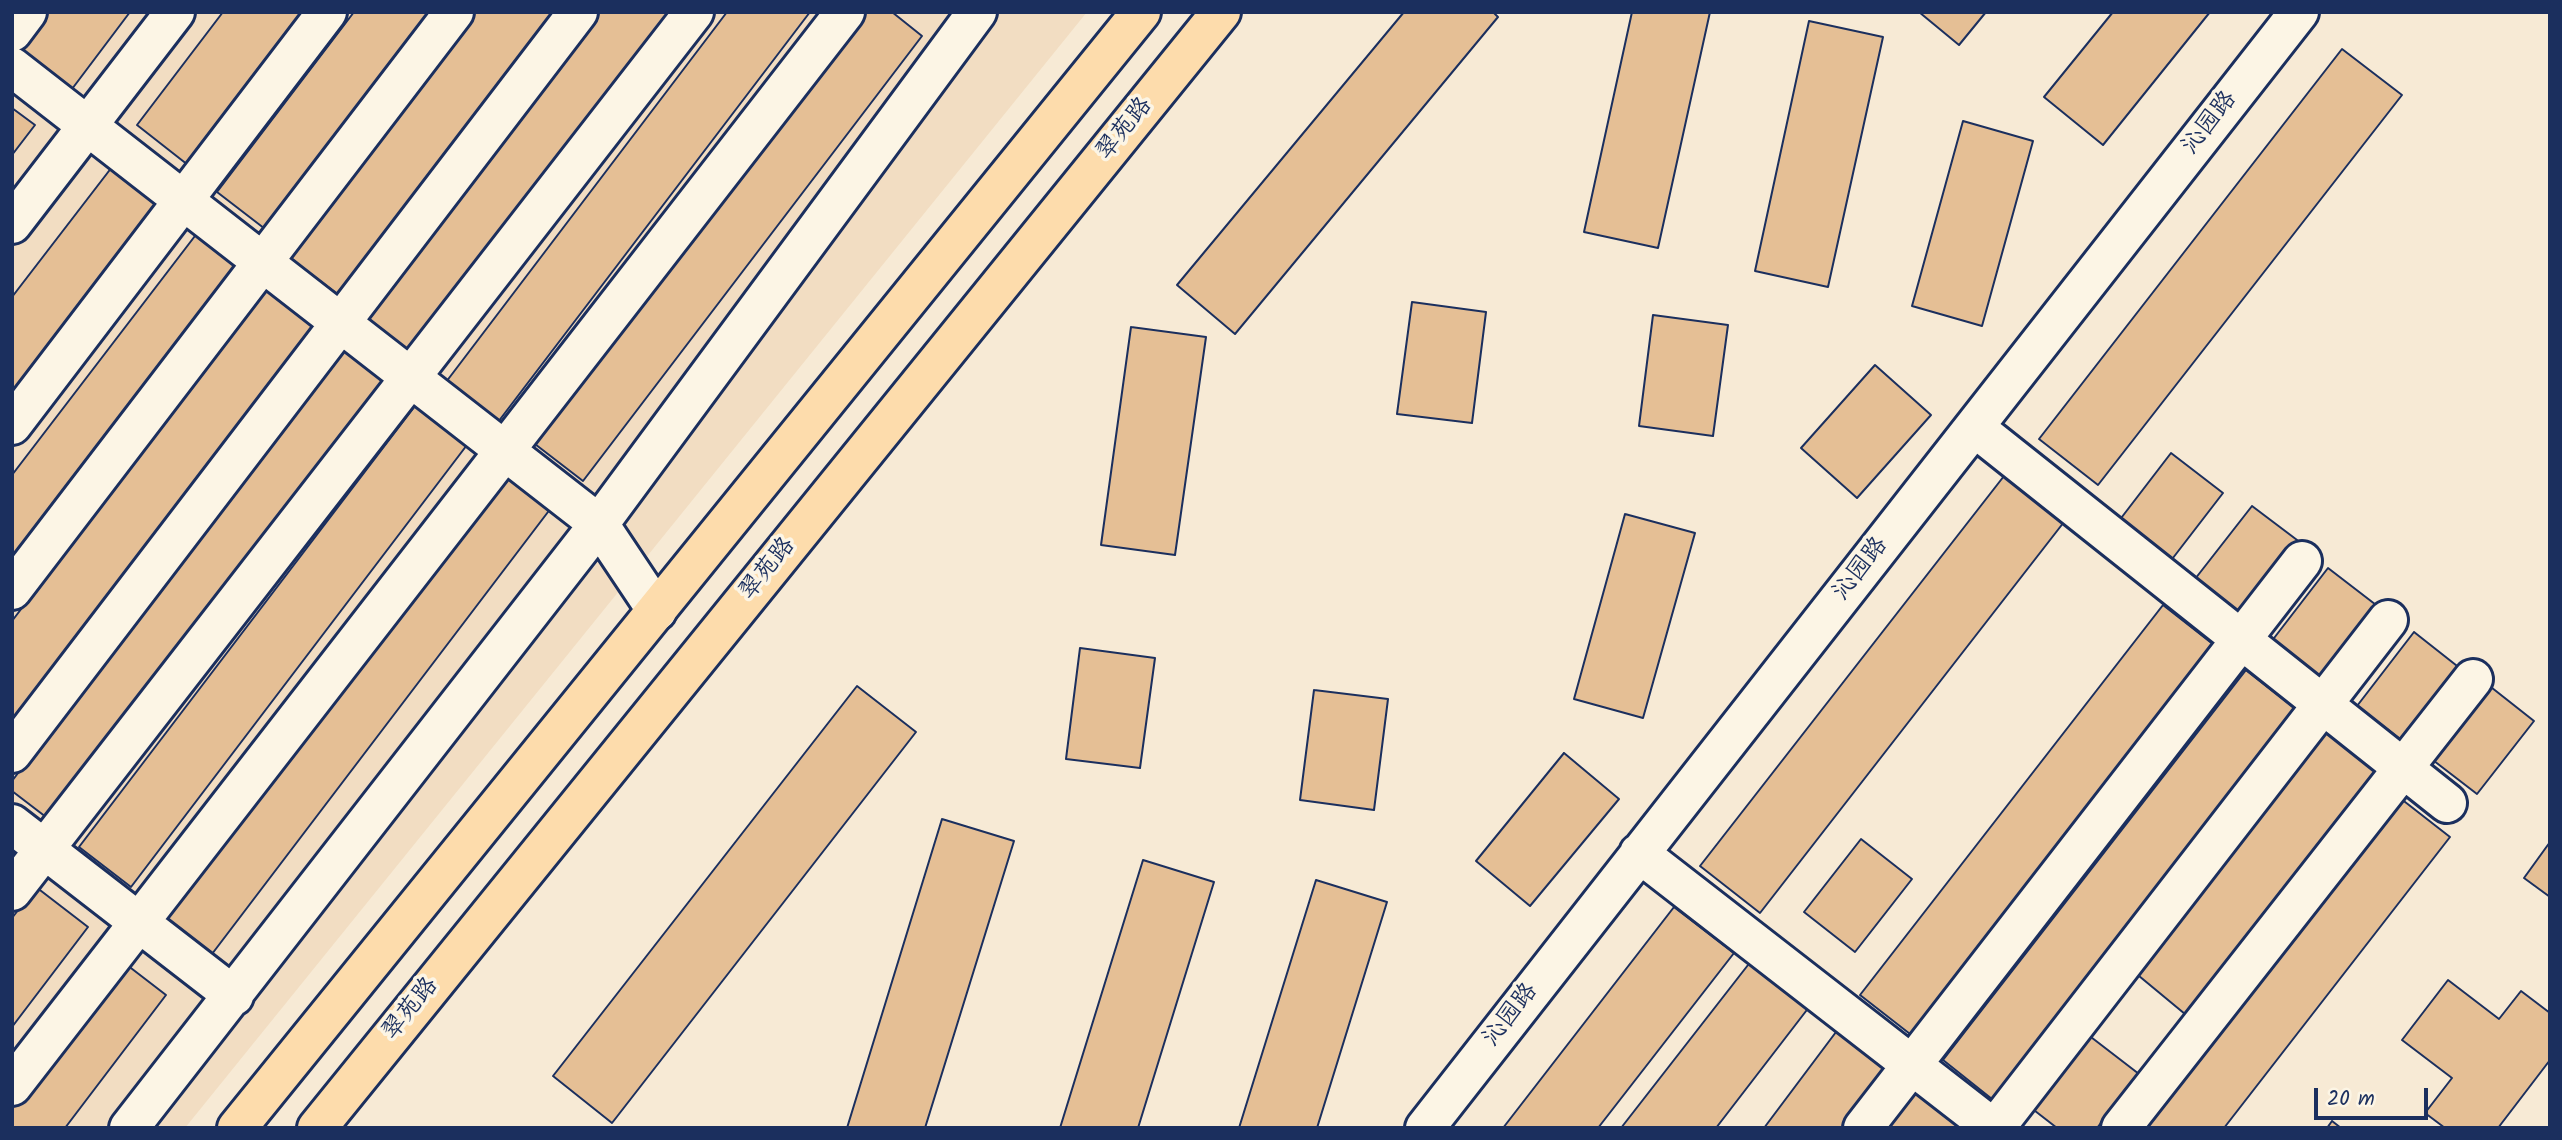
<!DOCTYPE html>
<meta charset="utf-8">
<style>
body{margin:0}
#map{position:relative;width:2562px;height:1140px;overflow:hidden;background:#f7ead5;font-family:Kalam,sans-serif}
canvas{display:block}
.frame{position:absolute;inset:0;border:14px solid #1b2f5e;pointer-events:none}
.scale{position:absolute;left:2314px;top:1088px;width:114px;height:32px;box-sizing:border-box;border:4px solid #1b2f5e;border-top:0;padding-left:9px;font-size:21px;line-height:24px;white-space:nowrap;color:#1b2f5e;-webkit-text-stroke:5px #fcf5e5;paint-order:stroke}
</style>
<div id="map">
<canvas width="2562" height="1140"></canvas>
<div class="frame"></div>
<div class="scale">20 m</div>
</div>
<script>
const context = document.querySelector('canvas').getContext('2d');
context.lineJoin = 'round';
function paint(path, color) {
  context.fillStyle = color;
  context.fill(path, 'evenodd');
}
function shape(rows) {
  const path = new Path2D();
  for (const r of rows) {
    path.moveTo(r[0], r[1]);
    for (let i = 2; i < r.length; i += 2) path.lineTo(r[i], r[i + 1]);
  }
  return path;
}
function strokePath(path, color, width, dash) {
  context.strokeStyle = color;
  context.lineWidth = width;
  context.lineCap = dash ? 'butt' : 'round';
  context.setLineDash(dash || []);
  context.stroke(path);
}
function label(font, color, halo, rows, align = 'center') {
  context.font = font + ' Kalam,"LXGW WenKai TC",sans-serif';
  context.lineWidth = 7;
  context.setLineDash([]);
  context.textBaseline = 'middle';
  context.strokeStyle = halo;
  context.fillStyle = color;
  for (const [text, x, y, turn = 0] of rows) {
    context.save();
    context.translate(x, y);
    context.rotate((+turn || 0) * Math.PI / 180);
    context.textAlign = isNaN(turn) ? turn : align;
    if (halo) context.strokeText(text, 0, 0);
    context.fillText(text, 0, 0);
    context.restore();
  }
}
paint(shape([
 [12,12,1087,12,185,1128,12,1128]
]), '#f2ddc2');
const building = shape([
 [48,12,130,12,72,89,20,49,48,12],
 [223,12,305,12,188,165,137,125,223,12],
 [354,12,436,12,269,232,217,192,354,12],
 [474,12,557,12,340,296,288,257,474,12],
 [592,12,674,12,412,356,360,316,592,12],
 [727,12,810,12,495,426,443,386,727,12],
 [857,12,892,12,922,36,583,481,531,441,857,12],
 [1404,12,1493,12,1498,17,1235,334,1177,285,1404,12],
 [1632,12,1710,12,1658,248,1584,232,1632,12],
 [1919,12,1986,12,1959,45,1919,12],
 [2113,12,2210,12,2103,145,2044,97,2113,12],
 [1809,21,1883,37,1828,287,1755,271,1809,21],
 [2342,49,2402,95,2098,485,2039,439,2342,49],
 [12,108,35,125,12,155,12,108],
 [1963,121,2033,141,1982,326,1912,306,1963,121],
 [112,167,164,206,12,406,12,297,112,167],
 [198,232,250,272,12,584,12,475,198,232],
 [266,288,317,328,12,729,12,621,266,288],
 [1412,302,1486,312,1472,423,1397,414,1412,302],
 [1653,315,1728,325,1713,436,1639,426,1653,315],
 [1131,327,1206,337,1175,555,1101,545,1131,327],
 [346,342,398,382,59,827,12,791,12,781,346,342],
 [1875,365,1931,415,1857,498,1801,448,1875,365],
 [418,402,470,441,131,887,79,847,418,402],
 [2171,453,2223,493,2166,567,2115,526,2171,453],
 [499,468,551,508,212,954,160,914,499,468],
 [2004,476,2064,522,1760,913,1700,866,2004,476],
 [2252,506,2305,546,2248,619,2195,579,2252,506],
 [1625,514,1695,533,1643,718,1574,699,1625,514],
 [2328,568,2380,608,2323,682,2271,642,2328,568],
 [2163,605,2223,652,1919,1041,1860,995,2163,605],
 [2414,632,2466,673,2409,746,2357,706,2414,632],
 [1080,648,1155,658,1140,768,1066,759,1080,648],
 [2246,670,2306,717,2002,1107,1943,1060,2246,670],
 [2482,680,2534,721,2477,794,2425,754,2482,680],
 [857,686,916,732,612,1123,553,1076,857,686],
 [1314,690,1388,699,1374,810,1300,800,1314,690],
 [2319,725,2378,772,2191,1019,2133,971,2319,725],
 [1564,753,1619,799,1530,906,1476,861,1564,753],
 [2391,791,2450,837,2224,1128,2129,1128,2391,791],
 [942,819,1014,841,925,1128,847,1128,942,819],
 [1861,839,1912,879,1855,952,1804,912,1861,839],
 [2550,842,2550,897,2524,878,2550,842],
 [1143,860,1214,882,1138,1128,1060,1128,1143,860],
 [1316,880,1387,902,1317,1128,1239,1128,1316,880],
 [36,887,88,927,12,1027,12,918,36,887],
 [1674,907,1734,953,1598,1128,1503,1128,1674,907],
 [114,955,166,995,65,1128,12,1128,12,1090,114,955],
 [1755,956,1813,1002,1716,1128,1621,1128,1755,956],
 [2448,980,2499,1019,2521,991,2550,1013,2550,1060,2498,1128,2445,1128,2425,1113,2452,1078,2402,1040,2448,980],
 [1845,1020,1898,1060,1847,1128,1764,1128,1845,1020],
 [2087,1034,2139,1074,2097,1128,2057,1128,2030,1107,2087,1034],
 [1909,1081,1967,1128,1874,1128,1909,1081],
 [2332,1121,2341,1128,2327,1128,2332,1121]
]);
paint(building, '#e5bf95');
strokePath(building, '#1b2f5e', 2);
const minor = shape([
 [12,32,27,12],
 [12,67,599,524,657,611],
 [12,224,175,12],
 [12,425,327,12],
 [1974,427,2447,803],
 [12,590,454,12],
 [12,753,578,12],
 [12,824,234,996],
 [1639,853,1993,1128],
 [12,891,694,12],
 [12,1086,845,12],
 [129,1128,599,524,977,12],
 [1425,1128,2299,12],
 [1863,1128,2302,561],
 [1995,1128,2388,620],
 [2121,1128,2473,679]
]);
const major = shape([
 [237,1128,1141,12],
 [317,1128,1221,12]
]);
strokePath(minor, '#1b2f5e', 44);
strokePath(major, '#1b2f5e', 44);
strokePath(minor, '#fcf5e5', 38);
strokePath(major, '#fddcac', 38);
label('24px', '#1b2f5e', '#fcf5e5', [
 ["沁园路",2211,124,-52],
 ["翠苑路",1126,130,-51],
 ["翠苑路",769,570,-51],
 ["沁园路",1862,570,-52],
 ["翠苑路",412,1010,-51],
 ["沁园路",1512,1016,-52]
]);
</script>
